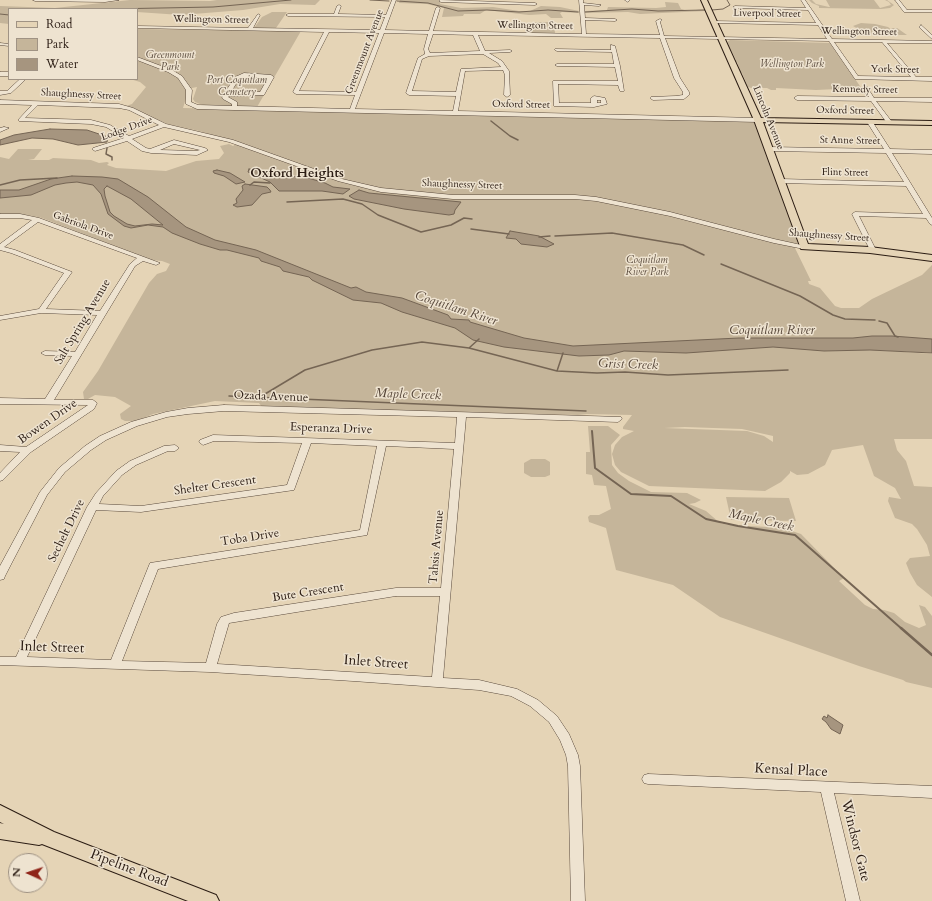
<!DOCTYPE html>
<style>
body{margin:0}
#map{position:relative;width:932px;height:901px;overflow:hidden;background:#e5d4b6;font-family:Cardo,serif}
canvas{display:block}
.legend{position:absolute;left:8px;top:8px;width:130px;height:72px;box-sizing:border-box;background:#eee3d0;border:1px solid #a09384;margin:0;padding:5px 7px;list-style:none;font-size:12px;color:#2b1c13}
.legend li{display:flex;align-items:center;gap:8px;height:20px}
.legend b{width:20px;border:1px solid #a09384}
.north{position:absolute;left:8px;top:853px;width:40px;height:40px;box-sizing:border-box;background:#eee3d0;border:1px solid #a09384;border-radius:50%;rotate:273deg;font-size:11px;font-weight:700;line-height:16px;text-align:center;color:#2b1c13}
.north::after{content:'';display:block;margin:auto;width:14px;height:18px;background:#8f2418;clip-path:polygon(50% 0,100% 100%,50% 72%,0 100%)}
</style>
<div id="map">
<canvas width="932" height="901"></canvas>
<ul class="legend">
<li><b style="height:5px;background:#e5d4b6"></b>Road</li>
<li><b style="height:11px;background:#c5b59a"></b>Park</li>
<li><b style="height:11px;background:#a6957f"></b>Water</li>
</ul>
<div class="north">N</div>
</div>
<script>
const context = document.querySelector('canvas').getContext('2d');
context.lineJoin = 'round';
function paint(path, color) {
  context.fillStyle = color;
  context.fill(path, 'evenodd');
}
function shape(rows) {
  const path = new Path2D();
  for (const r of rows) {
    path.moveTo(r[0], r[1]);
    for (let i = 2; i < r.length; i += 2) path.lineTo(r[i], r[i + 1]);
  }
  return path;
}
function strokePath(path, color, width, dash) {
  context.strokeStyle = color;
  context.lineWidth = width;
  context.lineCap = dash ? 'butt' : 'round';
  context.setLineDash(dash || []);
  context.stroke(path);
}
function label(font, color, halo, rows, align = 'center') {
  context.font = font + ' Cardo,serif';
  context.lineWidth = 3;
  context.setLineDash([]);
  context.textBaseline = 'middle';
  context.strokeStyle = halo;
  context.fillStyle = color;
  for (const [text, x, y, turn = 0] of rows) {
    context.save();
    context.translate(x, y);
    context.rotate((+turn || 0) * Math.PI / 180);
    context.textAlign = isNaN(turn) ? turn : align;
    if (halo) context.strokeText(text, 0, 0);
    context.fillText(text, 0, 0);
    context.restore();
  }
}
paint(shape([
 [130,0,210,1,217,0,320,0,315,5,280,4,243,10,181,15,137,12,137,9,9,9,9,24,0,23,0,6,55,8],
 [400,0,441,0,440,4,461,8,493,7,519,11,530,11,541,6,560,7,579,11,579,13,562,12,560,13,563,18,551,18,546,14,529,15,486,10,480,14,464,14,463,16,442,17,444,8,427,4,399,3],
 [809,0,812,0,816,4,829,7,830,7,826,0,874,0,880,8,891,5,889,2,885,0,887,0,894,5,890,8,881,9,819,8,819,6,812,3],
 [665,2,678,3,681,9,688,11,705,9,706,11,640,14,628,12,585,13,585,11,607,10,608,7,656,8,666,7],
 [272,12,287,12,276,28,254,28,262,17],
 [532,22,554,22,555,33,532,33],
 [861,23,875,24,888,27,893,31,888,33,894,31,891,28,897,28,907,35,876,35,875,33,872,32,873,35,855,34,851,29,860,30,853,26],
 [137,29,301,31,257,107,206,106,200,104,195,102,193,99,197,87,187,89,187,95,183,108,755,121,791,223,795,226,793,227,798,242,794,246,811,281,808,281,809,284,820,288,835,306,841,308,859,308,872,299,922,275,932,265,932,342,834,347,932,354,932,439,894,439,897,450,906,461,914,486,932,487,932,597,917,585,910,573,906,563,910,558,930,556,927,545,917,529,912,524,895,518,888,501,889,497,901,499,895,488,874,476,863,445,832,450,825,465,808,474,797,475,790,471,790,473,781,482,765,491,649,486,621,472,615,465,612,454,615,445,622,437,634,431,623,429,623,427,632,415,587,414,578,415,262,407,259,403,215,401,153,414,137,421,125,421,121,419,120,414,131,406,115,397,95,395,88,399,84,399,83,392,98,371,149,283,157,274,166,271,170,264,162,261,151,260,42,218,28,215,0,214,0,157,9,159,18,149,42,149,34,159,28,160,49,160,53,158,91,160,99,163,107,162,109,163,107,165,116,168,166,171,196,161,219,159,224,153,220,146,229,144,233,146,237,143,199,131,168,124,126,106,132,104,146,87,140,82,130,79,137,79],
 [685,427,742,429,773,436,773,442,764,436,747,431,664,428],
 [730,40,830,43,862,89,864,89,848,91,838,89,816,90,776,88,776,90,771,90,767,88,751,88,748,87,742,73,739,71,740,70,737,62,735,61,736,60,727,42],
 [588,426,608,426,620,435,611,445,612,465,618,473,629,481,651,492,687,493,701,500,695,503,689,504,706,511,720,523,728,525,769,527,792,531,801,534,844,578,839,581,865,605,873,609,884,610,894,613,905,622,919,628,926,625,919,605,925,607,932,616,932,688,906,682,903,680,859,666,720,617,673,585,616,570,606,528,589,522,588,517,590,515,599,515,611,509,606,486,594,485,592,475,586,474,586,452,590,452],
 [531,459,545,459,550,462,550,475,545,477,531,477,524,473,524,463],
 [726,497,789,498,796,521,731,520]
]), '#c5b59a');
const water = shape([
 [50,129,87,130,108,137,107,142,78,145,53,139,32,138,0,145,0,140,14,135,50,129],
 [249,169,288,176,308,178,325,183,333,187,350,189,343,194,322,191,279,191,270,182,248,172,249,169],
 [217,170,230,173,245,182,236,184,224,176,214,173,213,171,217,170],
 [72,176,102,177,118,179,148,197,186,227,215,240,256,250,351,288,356,287,366,292,402,298,448,315,451,319,469,320,470,322,524,338,573,346,739,338,853,338,872,336,892,336,932,339,932,353,870,350,824,351,773,347,686,353,624,351,609,355,579,356,504,347,473,340,455,328,402,312,381,303,353,300,312,280,309,277,283,271,280,267,261,261,259,258,227,250,220,250,200,244,172,233,163,227,148,225,131,228,124,226,108,214,101,194,93,185,77,182,66,183,55,185,31,195,0,198,0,190,19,190,51,179,72,176],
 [107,186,131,199,163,225,152,224,135,226,127,224,114,216,110,212,105,196,104,189,107,186],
 [245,184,267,187,270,190,271,192,262,194,252,205,237,207,233,205,237,203,236,199,243,190,242,186,245,184],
 [359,190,369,193,461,202,455,210,454,214,449,215,404,209,354,199,349,196,359,190],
 [510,231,539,236,554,244,547,247,521,244,516,239,506,238,510,231],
 [828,715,843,725,840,734,831,729,826,722,822,719,824,716,827,718,828,715]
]);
paint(water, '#a6957f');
strokePath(water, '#756554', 1);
strokePath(shape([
 [370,0,389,1],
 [397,1,428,3,458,11,487,10,519,12,548,10,578,12],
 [109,9,213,7,291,0],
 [712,10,723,9,730,5,727,0],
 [585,12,632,9,658,11,705,10],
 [0,14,9,15]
]), '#756554', 1);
strokePath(shape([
 [491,121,510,136,518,140],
 [107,148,106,154,112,157,112,160],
 [0,185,20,180,57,178],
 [250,185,254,182,270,183],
 [287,202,343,199,362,204,378,215,421,232,451,225,464,218,472,219],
 [471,229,509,234],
 [555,236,612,233,683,245,704,255],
 [539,237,550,236],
 [721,264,800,296,833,315,845,319,875,320],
 [879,321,887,323,895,336,898,337],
 [469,348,479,339],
 [557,371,563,353],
 [229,396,586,411],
 [260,397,305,370,372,350,422,342,469,348,557,371,597,373,625,372,668,375,788,370]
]), '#756554', 1.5);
strokePath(shape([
 [592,431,595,468,631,494,671,496,706,519,738,526,795,535,902,629]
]), '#756554', 2);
strokePath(shape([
 [901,628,932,655]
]), '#756554', 2.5);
const minor = shape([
 [33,0,119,0,105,2,35,1,33,0],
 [392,0,396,0,385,30,429,31,436,8,438,7,440,8,433,31,582,34,579,0,583,0,583,3,601,5,599,6,584,5,585,18,615,19,617,20,615,21,585,20,586,34,660,35,656,21,660,19,662,20,660,22,664,36,827,39,818,25,714,23,712,22,714,21,816,23,808,10,735,8,733,7,735,6,806,8,801,0,805,0,832,39,932,41,932,43,887,43,916,77,932,77,932,81,855,79,829,41,665,38,680,78,689,92,689,95,684,99,653,100,650,98,651,97,676,96,683,95,683,92,674,78,660,38,478,35,485,51,510,50,512,51,510,52,489,53,502,61,509,71,510,95,507,97,504,95,505,75,503,70,465,71,458,111,758,118,761,120,758,122,234,110,197,109,186,104,186,90,178,78,168,72,137,60,137,57,172,70,182,76,192,90,191,102,198,105,232,106,232,104,223,99,222,97,235,77,244,73,271,75,274,77,264,95,229,96,228,97,237,102,237,106,350,109,355,95,296,94,293,92,324,32,137,28,137,26,248,28,258,14,260,15,253,28,380,30,385,17,288,16,286,15,288,14,334,14,337,6,339,5,341,6,338,14,386,15,392,0],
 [329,32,379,33,356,92,299,91,329,32],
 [384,33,428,34,424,49,425,54,418,58,406,93,409,95,456,96,453,111,355,109,384,33],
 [433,34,473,35,480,51,430,53,428,49,433,34],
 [834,42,882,42,911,77,858,76,834,42],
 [483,54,498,63,501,67,461,69,456,92,412,91,422,59,429,56,483,54],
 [244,77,268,78,260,92,231,92,239,79,244,77],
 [440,0,535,3,537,4,535,5,441,2,439,1,440,0],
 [625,0,629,0,629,1,627,2,625,0],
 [895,0,899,0,907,10,932,10,932,12,904,12,895,0],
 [921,25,932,35,932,39,919,27,921,25],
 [0,43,9,44,9,46,0,45,0,43],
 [611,45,615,46,620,66,624,91,620,91,618,85,558,84,559,103,591,103,591,98,594,96,605,98,607,104,594,107,554,106,553,81,618,81,615,67,557,66,555,65,557,64,614,64,612,52,557,51,555,50,555,49,611,50,611,45],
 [597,100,601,100,601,103,597,103,597,100],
 [0,72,9,72,9,76,0,76,0,72],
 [20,79,26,79,11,93,0,95,0,91,7,91,20,79],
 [867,87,869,88,869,90,874,98,932,98,932,102,876,101,892,122,889,124,887,123,871,101,797,100,794,98,797,96,869,97,863,90,867,87],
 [0,100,119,104,133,108,166,124,233,140,342,179,381,188,453,195,575,195,596,197,670,212,774,239,806,246,807,247,804,249,774,243,670,216,596,201,575,199,453,199,381,192,338,181,229,142,164,127,132,139,146,148,150,149,174,140,205,148,208,150,197,155,151,153,142,151,127,141,95,151,92,149,93,148,124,138,106,127,91,124,19,121,19,119,32,105,0,104,0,100],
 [38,105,119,108,129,110,159,125,129,136,110,125,91,120,25,118,38,105],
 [174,144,200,150,196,151,160,150,174,144],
 [868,121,872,121,890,149,932,150,932,154,892,153,932,218,932,225,930,224,926,218,859,216,876,250,873,252,870,250,852,214,855,212,923,214,906,186,780,183,777,181,780,179,904,182,886,153,769,151,766,149,769,147,884,149,867,122,868,121],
 [4,127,9,128,0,132,0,128,4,127],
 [0,214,20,214,39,218,160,263,156,265,143,261,135,266,54,400,93,400,97,403,94,409,31,452,3,480,0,481,0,473,20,452,0,451,0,445,26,447,88,405,0,404,0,398,45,399,72,356,45,355,41,353,45,351,75,352,97,315,41,313,0,320,0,316,39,309,64,273,11,253,0,250,0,244,32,220,20,218,0,218,0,214],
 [38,222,137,258,130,264,100,311,46,309,72,272,15,250,4,247,38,222],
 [224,405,621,417,622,419,618,422,466,417,443,678,479,680,517,689,538,700,557,716,569,734,578,755,580,766,585,901,571,901,568,766,566,755,560,740,549,722,530,706,511,696,479,690,353,681,210,672,0,665,0,657,16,657,87,507,96,493,116,471,130,461,164,446,175,445,179,448,175,451,168,451,136,465,122,475,103,496,99,504,141,506,287,485,302,443,214,441,203,445,199,442,200,440,213,435,455,443,457,417,224,411,188,414,167,417,137,426,106,440,91,450,65,472,47,495,5,576,4,579,0,580,0,566,40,492,59,468,85,446,100,436,131,422,166,412,188,408,224,405],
 [311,443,377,446,360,530,150,563,111,660,27,657,96,510,141,512,294,490,311,443],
 [386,446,454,449,441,588,396,588,234,613,221,617,217,624,206,663,122,661,158,569,367,535,386,446],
 [396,596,440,596,432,677,217,664,229,623,396,596],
 [648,774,932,786,932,798,834,793,860,901,846,901,821,792,648,784,644,783,642,779,644,775,648,774]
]);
const major = shape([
 [701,0,707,0,761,118,932,121,932,125,763,122,808,244,870,247,932,255,932,261,870,253,801,249,754,120,701,0],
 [0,805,54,832,216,895,219,901,188,901,42,844,39,845,0,839,0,823,4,824,0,822,0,805]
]);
strokePath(minor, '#5a4a3c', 1);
strokePath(major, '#2b1c13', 2);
paint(minor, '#eee3d0');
paint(major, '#e5d4b6');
label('10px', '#2b1c13', '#eee3d0', [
 ["Liverpool Street",767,14,1],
 ["Wellington Street",211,20,1],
 ["Wellington Street",535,26,1],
 ["Wellington Street",859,32,1],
 ["Greenmount Avenue",365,52,-69],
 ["York Street",895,70,1],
 ["Kennedy Street",865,90,1],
 ["Shaughnessy Street",81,95,3],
 ["Oxford Street",521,105,1],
 ["Oxford Street",845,111,1],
 ["Lincoln Avenue",768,118,68],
 ["Lodge Drive",127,129,-20],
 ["St Anne Street",850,141,1],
 ["Flint Street",845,173,1],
 ["Shaughnessy Street",462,185,2],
 ["Gabriola Drive",83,226,20],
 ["Shaughnessy Street",829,236,4]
]);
label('italic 10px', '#594a3c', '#eee3d0', [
 ["Greenmount",170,56],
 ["Park",170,68],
 ["Wellington Park",792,65],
 ["Port Coquitlam",237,81],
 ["Cemetery",237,93],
 ["Coquitlam",647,261],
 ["River Park",647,273]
]);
label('12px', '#2b1c13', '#eee3d0', [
 ["Salt Spring Avenue",83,322,-59],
 ["Ozada Avenue",271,397,2],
 ["Bowen Drive",48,422,-35],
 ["Esperanza Drive",331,429,2],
 ["Shelter Crescent",215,486,-8],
 ["Sechelt Drive",67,531,-64],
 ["Toba Drive",250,538,-9],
 ["Tahsis Avenue",437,547,-85],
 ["Bute Crescent",308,593,-9]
]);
label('bold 13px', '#2b1c13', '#eee3d0', [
 ["Oxford Heights",297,174]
]);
label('italic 13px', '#564639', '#eee3d0', [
 ["Coquitlam River",456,309,18],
 ["Coquitlam River",772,331],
 ["Grist Creek",628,365,2],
 ["Maple Creek",408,395,2],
 ["Maple Creek",761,521,12]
]);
label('14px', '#2b1c13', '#eee3d0', [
 ["Inlet Street",52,648,2],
 ["Inlet Street",376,663,4],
 ["Kensal Place",791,771,3],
 ["Windsor Gate",855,841,76],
 ["Pipeline Road",129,869,21]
]);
</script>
